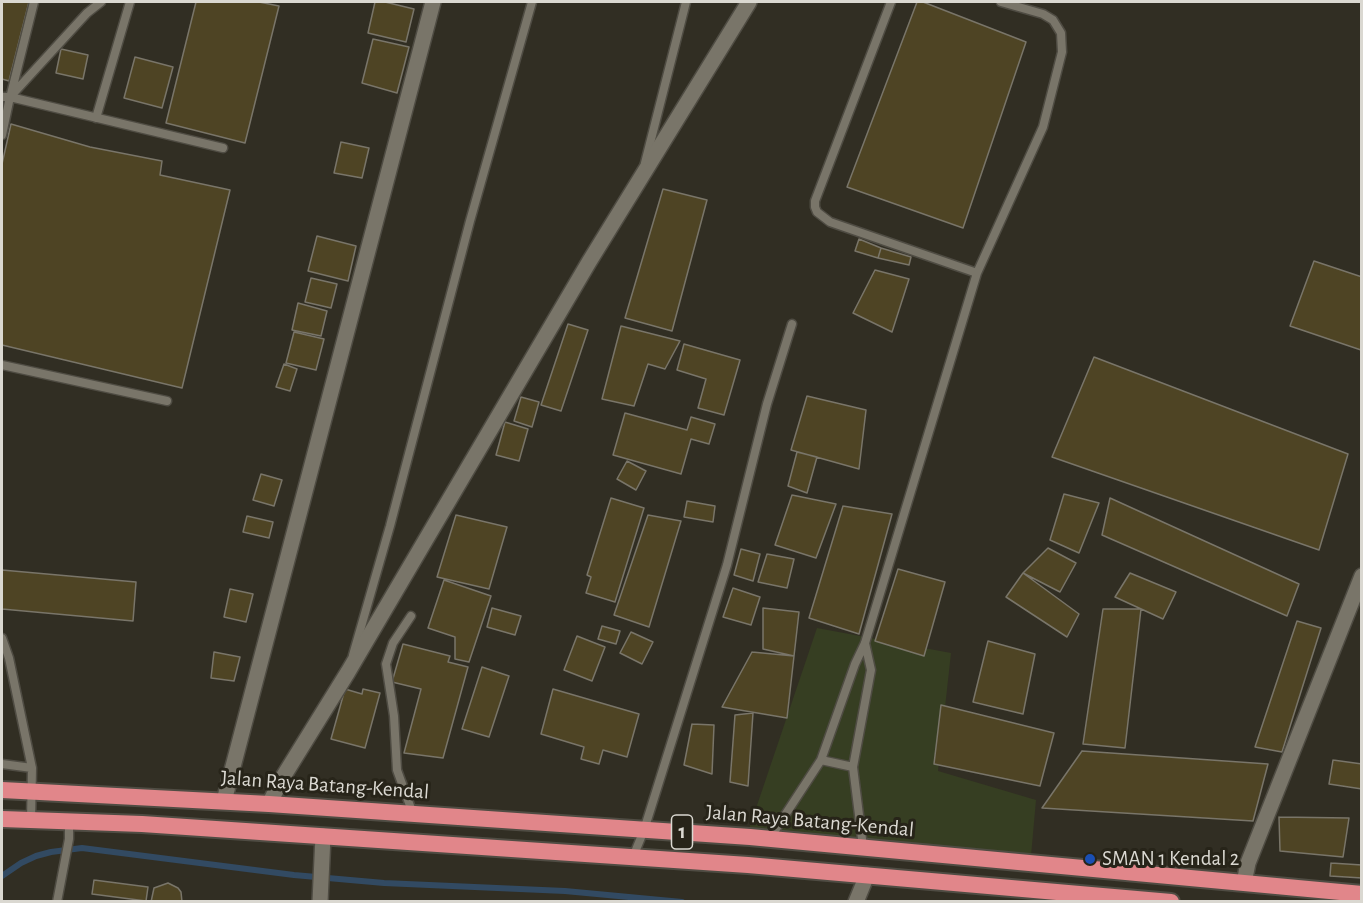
<!DOCTYPE html>
<style>
body{margin:0}
#map{position:relative;width:1363px;height:903px;overflow:hidden;background:#312e23;font-family:"Alegreya Sans",sans-serif}
canvas{display:block}
.frame{position:absolute;inset:0;border:3px solid #dad8d1;pointer-events:none}
</style>
<div id="map">
<canvas width="1363" height="903"></canvas>
<div class="frame"></div>
</div>
<script>
const context = document.querySelector('canvas').getContext('2d');
context.lineJoin = 'round';
function paint(path, color) {
  context.fillStyle = color;
  context.fill(path, 'evenodd');
}
function shape(rows) {
  const path = new Path2D();
  for (const r of rows) {
    path.moveTo(r[0], r[1]);
    for (let i = 2; i < r.length; i += 2) path.lineTo(r[i], r[i + 1]);
  }
  return path;
}
function strokePath(path, color, width, dash) {
  context.strokeStyle = color;
  context.lineWidth = width;
  context.lineCap = dash ? 'butt' : 'round';
  context.setLineDash(dash || []);
  context.stroke(path);
}
function label(font, color, halo, rows, align = 'center') {
  context.font = font + ' "Alegreya Sans",sans-serif';
  context.lineWidth = 6;
  context.setLineDash([]);
  context.textBaseline = 'middle';
  context.strokeStyle = halo;
  context.fillStyle = color;
  for (const [text, x, y, turn = 0] of rows) {
    context.save();
    context.translate(x, y);
    context.rotate((+turn || 0) * Math.PI / 180);
    context.textAlign = isNaN(turn) ? turn : align;
    if (halo) context.strokeText(text, 0, 0);
    context.fillText(text, 0, 0);
    context.restore();
  }
}
paint(shape([
 [817,628,951,653,938,771,1036,800,1031,856,749,829]
]), '#363e22');
strokePath(shape([
 [2,876,21,863,36,856,51,852,82,848,294,875,384,883,565,891,682,902]
]), '#324a62', 6);
const building = shape([
 [2,2,29,2,9,81,2,79,2,2],
 [196,2,259,2,279,6,245,143,166,123,196,2],
 [375,2,385,2,414,9,406,42,368,33,375,2],
 [917,2,923,2,1026,42,963,228,847,187,917,2],
 [373,39,409,47,397,93,362,83,373,39],
 [61,49,88,55,83,79,56,73,61,49],
 [135,57,173,67,162,108,124,98,135,57],
 [11,124,90,147,162,161,160,175,230,190,182,388,2,345,2,164,11,124],
 [341,142,369,148,362,178,334,173,341,142],
 [663,189,707,200,672,331,625,318,663,189],
 [317,236,356,246,348,281,308,271,317,236],
 [859,239,881,248,878,258,855,251,859,239],
 [881,248,911,257,909,265,878,258,881,248],
 [1314,261,1362,277,1361,350,1290,326,1314,261],
 [875,270,909,279,892,332,853,313,875,270],
 [311,278,337,284,331,308,305,302,311,278],
 [298,303,327,311,321,336,292,330,298,303],
 [568,324,588,330,561,411,541,405,568,324],
 [621,326,680,341,665,369,648,364,634,406,602,399,621,326],
 [294,332,324,339,316,370,286,363,294,332],
 [684,344,740,360,724,415,698,408,706,379,677,370,684,344],
 [1094,357,1348,454,1319,550,1052,457,1094,357],
 [284,364,297,369,290,391,276,387,284,364],
 [807,396,866,410,859,469,791,450,807,396],
 [521,397,539,402,532,427,514,421,521,397],
 [625,413,687,430,691,417,715,424,709,444,691,439,681,474,613,455,625,413],
 [505,422,528,429,519,461,496,455,505,422],
 [797,452,817,457,807,493,788,486,797,452],
 [627,461,646,471,636,490,617,479,627,461],
 [261,474,282,480,274,506,253,500,261,474],
 [1064,494,1099,503,1079,553,1050,540,1064,494],
 [792,495,836,504,816,558,775,545,792,495],
 [611,498,644,508,615,602,586,593,591,577,587,575,611,498],
 [1110,498,1299,584,1287,616,1102,535,1110,498],
 [687,501,715,506,713,522,684,517,687,501],
 [843,506,892,514,859,634,809,618,843,506],
 [456,515,507,527,489,589,437,577,456,515],
 [648,515,681,521,649,627,614,615,648,515],
 [247,516,273,522,269,538,243,532,247,516],
 [1048,548,1076,563,1060,592,1023,573,1048,548],
 [741,549,760,554,753,581,734,575,741,549],
 [767,554,794,559,787,588,758,582,767,554],
 [898,569,945,582,924,656,875,641,898,569],
 [2,570,136,582,133,621,2,609,2,570],
 [1023,573,1079,614,1067,637,1006,597,1023,573],
 [1130,573,1176,592,1163,619,1115,597,1130,573],
 [444,580,491,596,469,662,455,659,455,637,428,628,444,580],
 [733,588,760,597,751,625,723,617,733,588],
 [230,589,253,594,246,622,224,617,230,589],
 [492,608,521,616,515,635,487,627,492,608],
 [763,608,799,612,794,656,763,649,763,608],
 [1103,609,1141,609,1125,748,1083,744,1103,609],
 [1297,621,1321,628,1282,752,1255,747,1297,621],
 [602,626,620,631,616,644,598,639,602,626],
 [631,632,653,642,642,664,620,653,631,632],
 [577,636,605,647,592,681,564,670,577,636],
 [988,641,1035,654,1023,714,973,702,988,641],
 [403,644,450,656,448,662,468,667,443,758,404,753,421,689,392,682,403,644],
 [214,652,240,657,234,681,211,678,214,652],
 [752,652,794,656,787,718,722,707,752,652],
 [482,667,509,676,489,737,462,729,482,667],
 [345,689,362,694,363,689,380,693,365,748,331,739,345,689],
 [553,689,639,714,627,757,603,750,599,764,581,759,584,747,541,734,553,689],
 [941,705,1054,733,1040,786,934,764,941,705],
 [753,713,748,786,730,782,735,715,753,713],
 [692,724,714,725,712,774,684,765,692,724],
 [1082,751,1268,764,1253,821,1042,808,1082,751],
 [1333,760,1362,764,1362,789,1329,784,1333,760],
 [1279,817,1349,818,1343,857,1280,851,1279,817],
 [1331,863,1362,865,1362,878,1330,876,1331,863],
 [94,880,148,887,146,901,92,894,94,880],
 [168,883,178,888,181,892,182,902,151,902,154,888,168,883]
]);
paint(building, '#4e4424');
strokePath(building, '#797569', 1.5);
const service = shape([
 [891,2,815,201,815,207,817,212,830,222,977,273],
 [11,94,34,2],
 [2,97,10,97,223,148],
 [96,118,130,2],
 [2,135,10,97,87,13,101,2],
 [645,163,686,2],
 [2,365,167,401],
 [411,616,393,643,386,664,394,716,397,770,413,814],
 [2,638,9,658,32,768,31,821],
 [353,655,390,526,470,221,532,2],
 [821,760,853,767],
 [2,764,32,768],
 [770,838,821,760,855,664,865,643,977,273,1043,127,1062,52,1061,33,1053,20,1043,14,1001,2],
 [863,847,853,767,871,670,865,643],
 [633,857,644,830,727,565,767,404,792,324],
 [57,902,69,839,69,821]
]);
const minor = shape([
 [224,801,433,2],
 [269,804,283,777,348,672,589,262,749,2],
 [1244,883,1248,863,1362,576],
 [320,902,323,836],
 [856,902,867,875]
]);
const trunk = shape([
 [2,790,269,804,750,837,1362,894],
 [2,819,142,824,748,865,1171,902]
]);
strokePath(service, '#4f4c43', 11);
strokePath(minor, '#4f4c43', 18);
strokePath(trunk, '#4f4c43', 20);
strokePath(service, '#797569', 8);
strokePath(minor, '#797569', 15);
strokePath(trunk, '#e1868a', 16);
for (const [x, y, r, color] of [
 [1090,859,6,"#1a4fb4"]
]) {
  const dot = new Path2D();
  dot.arc(x, y, r, 0, 2 * Math.PI);
  context.fillStyle = color;
  context.fill(dot);
  strokePath(dot, '#272419', 2);
}
for (const [x, y, w] of [
 [682,832,21]
]) {
  const box = new Path2D();
  box.roundRect(x - w / 2, y - 17, w, 34, 4.5);
  context.fillStyle = '#272419';
  context.fill(box);
  strokePath(box, '#dad8d1', 1.5);
}
label('bold 20px', '#dad8d1', null, [
 ["1",682,832]
]);
label('21px', '#dad8d1', '#272419', [
 ["Jalan Raya Batang-Kendal",325,785,4],
 ["Jalan Raya Batang-Kendal",810,821,5]
]);
label('21px', '#dad8d1', '#272419', [
 ["SMAN 1 Kendal 2",1102,859]
], 'left');
</script>
